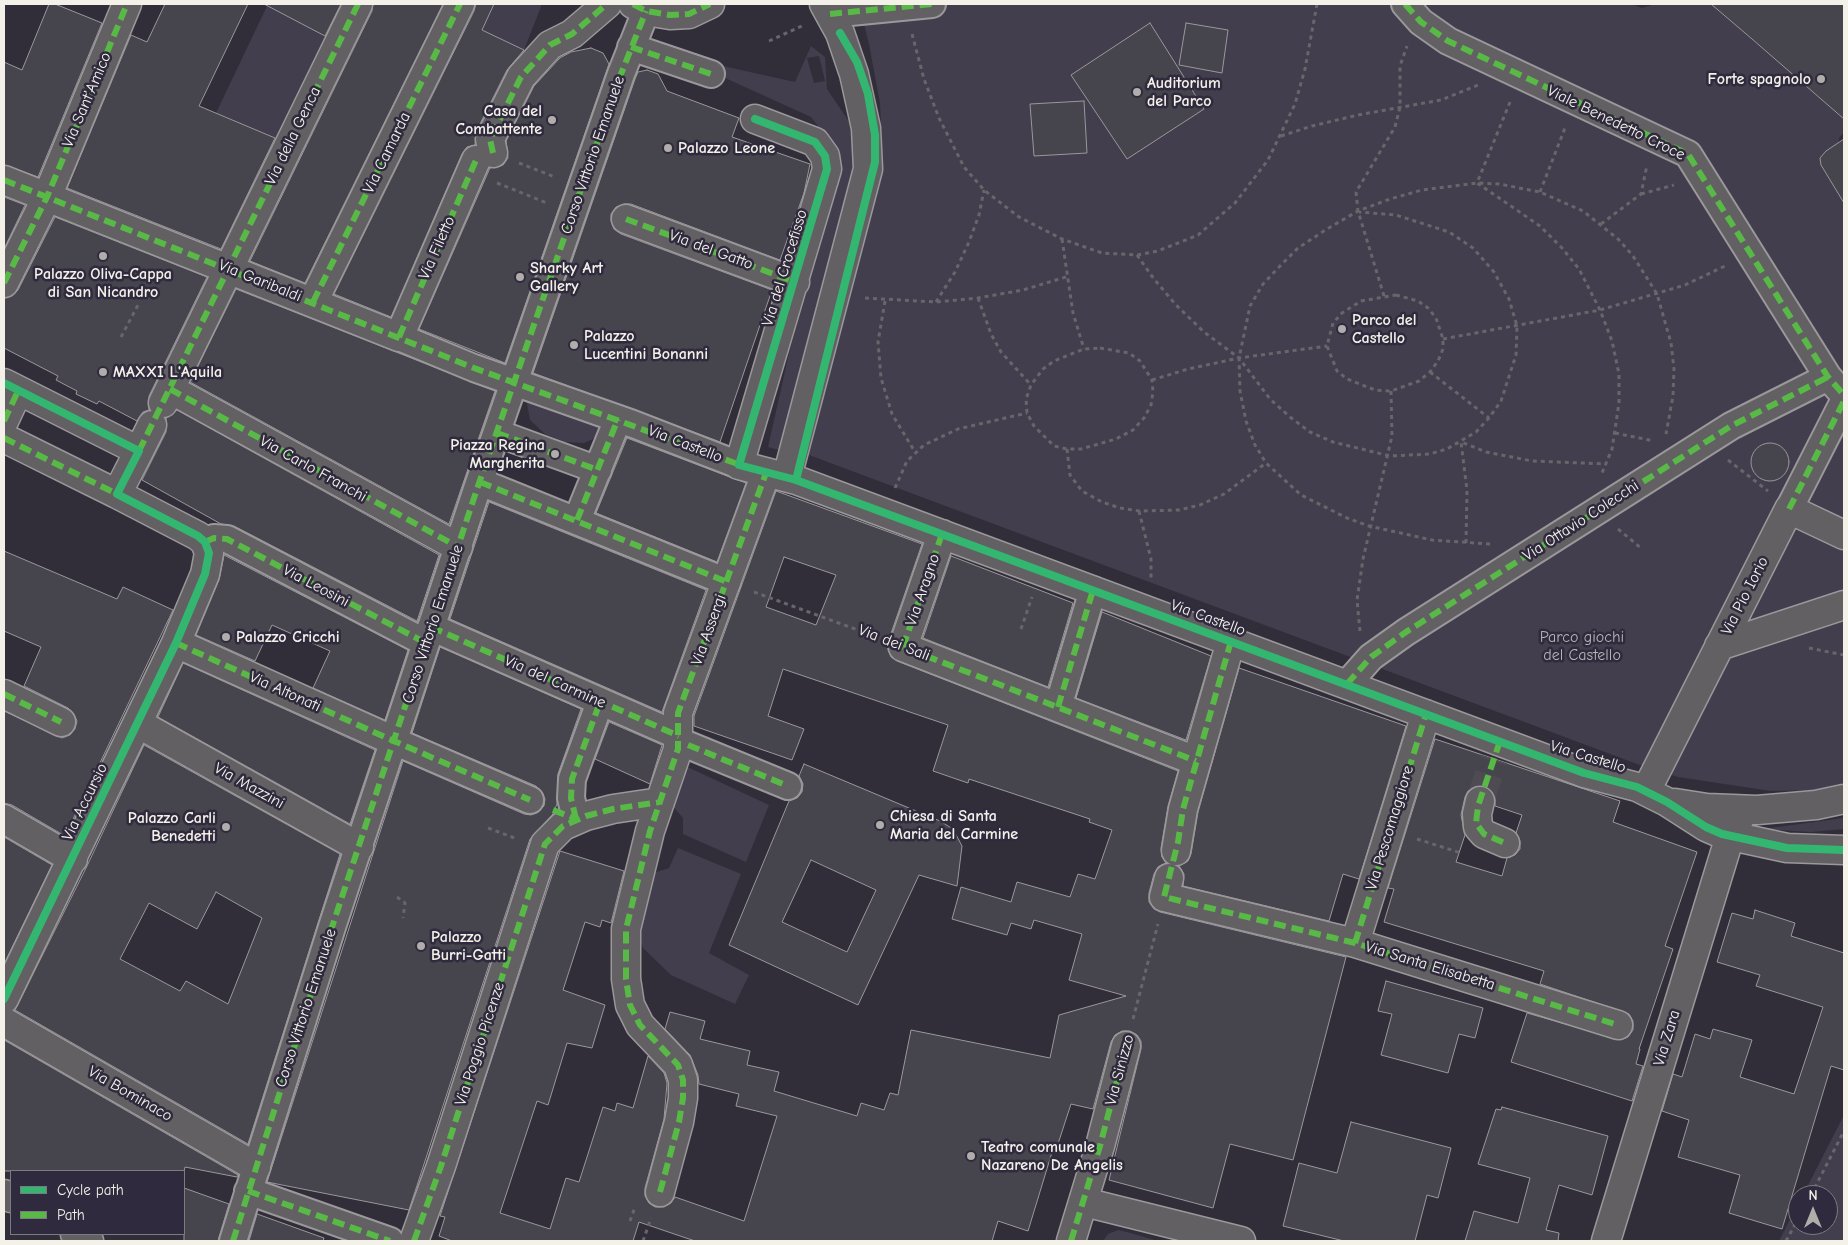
<!DOCTYPE html>
<style>
body{margin:0}
#map{position:relative;width:1848px;height:1245px;overflow:hidden;background:#312e39;font-family:"Comic Neue",sans-serif}
canvas{display:block}
.frame{position:absolute;inset:0;border:5px solid #f4f1e8;pointer-events:none}
.legend{position:absolute;left:10px;top:1170px;width:175px;height:65px;box-sizing:border-box;background:#2f2a3d;border:1px solid #7e7a81;margin:0;padding:6px 9px;list-style:none;font-size:15px;color:#f4f1e8}
.legend li{display:flex;align-items:center;gap:10px;height:25px}
.legend b{width:25px;border:1px solid #7e7a81}
.north{position:absolute;left:1788px;top:1185px;width:50px;height:50px;box-sizing:border-box;background:#2f2a3d;border:1px solid #7e7a81;border-radius:50%;rotate:0deg;font-size:14px;font-weight:700;line-height:20px;text-align:center;color:#f4f1e8}
.north::after{content:'';display:block;margin:auto;width:18px;height:22px;background:#b0adab;clip-path:polygon(50% 0,100% 100%,50% 72%,0 100%)}
</style>
<div id="map">
<canvas width="1848" height="1245"></canvas>
<div class="frame"></div>
<ul class="legend">
<li><b style="height:6px;background:#33b770"></b>Cycle path</li>
<li><b style="height:6px;background:#58b947"></b>Path</li>
</ul>
<div class="north">N</div>
</div>
<script>
const context = document.querySelector('canvas').getContext('2d');
context.lineJoin = 'round';
function paint(path, color) {
  context.fillStyle = color;
  context.fill(path, 'evenodd');
}
function shape(rows) {
  const path = new Path2D();
  for (const r of rows) {
    if (r.length === 3) {
      path.moveTo(r[0] + r[2], r[1]);
      path.arc(r[0], r[1], r[2], 0, 2 * Math.PI);
      continue;
    }
    path.moveTo(r[0], r[1]);
    for (let i = 2; i < r.length; i += 2) path.lineTo(r[i], r[i + 1]);
  }
  return path;
}
function strokePath(path, color, width, dash) {
  context.strokeStyle = color;
  context.lineWidth = width;
  context.lineCap = dash ? 'butt' : 'round';
  context.setLineDash(dash || []);
  context.stroke(path);
}
function label(font, color, halo, rows, align = 'center') {
  context.font = font + ' "Comic Neue",sans-serif';
  context.lineWidth = 5;
  context.setLineDash([]);
  context.textBaseline = 'middle';
  context.strokeStyle = halo;
  context.fillStyle = color;
  for (const [text, x, y, turn = 0] of rows) {
    context.save();
    context.translate(x, y);
    context.rotate((+turn || 0) * Math.PI / 180);
    context.textAlign = isNaN(turn) ? turn : align;
    if (halo) context.strokeText(text, 0, 0);
    context.fillText(text, 0, 0);
    context.restore();
  }
}
paint(shape([
 [268,4,289,4,285,15,329,38,281,141,216,113],
 [494,4,542,4,524,50,482,30],
 [859,4,1631,4,1642,8,1655,4,1711,4,1844,119,1844,132,1839,138,1839,146,1834,146,1826,151,1820,160,1821,165,1844,203,1844,783,1814,790,1771,791,1678,777,1637,764,809,455,880,162,882,144,880,103,869,44],
 [811,46,825,57,827,89,850,123,855,134,858,156,782,451,768,447,790,349,831,209,839,153,811,117,712,72,714,64,795,82],
 [819,56,825,81,814,83,807,58],
 [526,398,607,426,593,439,584,443,565,442,545,434,530,420],
 [681,764,769,805,746,862,683,834,683,818,670,803],
 [1844,818,1844,829,1811,832,1763,829],
 [678,848,741,874,709,953,749,975,735,1004,671,975,643,948,637,933,653,873,669,868],
 [1844,1115,1844,1241,1779,1241,1798,1204,1798,1225,1828,1225,1828,1195,1803,1195],
 [1118,1230,1127,1232,1158,1241,1103,1241,1108,1234]
]), '#423e4d');
const building = shape([
 [49,4,55,4,102,23,38,177,4,165,4,62,22,70,49,4],
 [165,4,248,4,199,106,275,138,221,249,67,188,131,35,147,42,165,4],
 [264,4,341,4,325,36,264,4],
 [373,4,443,4,305,283,250,261,372,11,373,4],
 [476,4,494,4,482,30,524,50,507,70,476,132,475,145,467,147,462,154,391,317,334,294,474,11,476,4],
 [1711,4,1844,4,1844,119,1752,39,1711,4],
 [1150,23,1204,109,1127,159,1071,75,1150,23],
 [1186,23,1228,30,1222,73,1179,65,1186,23],
 [591,48,603,53,609,64,505,363,419,329,490,168,503,165,508,158,506,141,534,86,560,58,571,52,591,48],
 [647,70,658,74,667,91,739,118,732,137,810,164,804,193,780,260,631,204,624,204,616,207,611,214,611,221,614,229,621,234,772,290,720,442,533,373,635,79,638,72,647,70],
 [1084,101,1087,153,1034,156,1030,104,1084,101],
 [1844,139,1844,203,1821,165,1820,158,1826,151,1844,139],
 [4,197,25,205,4,249,4,197],
 [55,217,207,277,149,396,149,410,143,412,137,421,99,401,97,404,76,394,77,391,56,380,58,376,4,348,4,298,12,296,18,290,55,217],
 [236,289,495,391,449,524,190,382,236,289],
 [177,410,439,555,417,621,234,526,221,524,142,480,166,432,166,418,177,410],
 [627,438,746,483,717,562,596,513,627,438],
 [1770,462,19],
 [776,491,922,544,888,642,888,650,891,657,897,661,1178,771,1168,806,1161,848,1162,857,1166,863,1158,867,1154,874,1149,893,1149,902,1154,909,1160,912,1346,957,1293,1160,1230,1144,1213,1208,1109,1180,1141,1049,1141,1041,1137,1035,1130,1031,1122,1031,1115,1035,1111,1042,1093,1109,1071,1104,1056,1150,1053,1149,1028,1231,998,1221,992,1241,695,1241,639,1222,633,1241,452,1241,439,1236,445,1217,440,1216,560,851,624,871,611,923,602,920,600,927,585,922,563,990,605,1005,592,1048,567,1043,548,1105,537,1101,500,1213,550,1229,566,1178,579,1182,603,1107,615,1111,617,1103,633,1108,648,1056,664,1073,667,1083,664,1119,645,1188,645,1196,649,1203,655,1207,664,1207,671,1203,675,1197,744,1221,777,1116,736,1106,739,1094,699,1084,698,1075,690,1055,665,1029,670,1012,705,1021,700,1039,750,1051,747,1065,779,1072,774,1091,857,1116,861,1103,884,1110,890,1093,898,1095,911,1030,1050,1058,1059,1015,1126,996,1069,980,1082,934,1034,920,1031,929,1011,923,1007,935,952,919,961,887,1011,902,1017,882,1070,897,1078,874,1095,879,1112,830,1089,822,1090,819,969,779,968,783,933,771,948,725,783,669,768,716,804,729,792,760,694,726,694,716,776,491],
 [784,557,836,575,816,625,766,607,784,557],
 [489,502,706,590,662,712,450,619,489,502],
 [4,551,117,599,123,587,173,610,65,836,12,805,4,803,4,711,62,738,70,735,75,729,77,721,74,714,68,708,24,686,41,647,4,631,4,551],
 [224,555,408,650,385,720,313,688,330,651,272,625,255,661,196,635,219,580,224,555],
 [951,556,1073,603,1048,687,923,638,951,556],
 [1102,612,1211,656,1186,740,1076,698,1102,612],
 [440,647,581,709,558,774,557,804,553,814,530,839,409,1210,267,1182,403,761,524,814,531,815,538,812,544,806,545,799,542,792,536,786,412,733,440,647],
 [183,663,375,750,350,824,158,717,183,663],
 [1239,668,1406,726,1359,879,1343,874,1329,921,1183,886,1184,874,1179,866,1188,861,1191,854,1198,812,1239,668],
 [609,722,662,745,650,784,595,759,609,722],
 [1435,739,1620,801,1613,822,1697,852,1665,946,1673,949,1639,1049,1640,1049,1636,1064,1643,1066,1632,1101,1511,1062,1527,1013,1621,1040,1628,1037,1633,1030,1633,1021,1629,1014,1540,984,1544,971,1384,922,1394,889,1388,888,1435,739],
 [1475,786,1483,786,1491,790,1495,797,1495,806,1522,815,1516,833,1520,841,1520,849,1515,855,1507,858,1502,876,1456,862,1465,835,1461,815,1465,797,1468,791,1475,786],
 [144,745,340,854,248,1144,15,1010,87,866,144,745],
 [216,892,262,918,228,1004,186,981,180,991,120,959,149,903,197,929,216,892],
 [804,764,940,821,953,829,962,846,957,886,919,875,858,1005,729,945,789,801,797,798,802,792,803,784,799,776,804,764],
 [811,860,876,890,847,952,782,922,811,860],
 [4,837,52,865,4,964,4,837],
 [1755,910,1795,923,1791,936,1844,953,1844,1070,1831,1066,1782,1229,1729,1213,1740,1175,1678,1157,1689,1120,1662,1111,1673,1074,1682,1077,1695,1034,1710,1039,1713,1029,1752,1040,1740,1077,1794,1094,1823,1007,1756,986,1760,975,1717,962,1732,913,1753,919,1755,910],
 [1386,981,1483,1008,1475,1038,1459,1034,1448,1073,1381,1055,1392,1014,1378,1011,1386,981],
 [4,1040,238,1175,237,1177,185,1167,184,1171,4,1171,4,1040],
 [1502,1107,1608,1136,1592,1195,1559,1185,1546,1230,1559,1233,1558,1241,1465,1241,1474,1211,1518,1223,1530,1178,1478,1164,1496,1109,1501,1110,1502,1107],
 [1351,1122,1451,1148,1438,1198,1427,1195,1415,1241,1344,1241,1283,1226,1299,1163,1337,1173,1351,1122],
 [184,1188,229,1204,218,1241,184,1241,184,1188],
 [257,1214,324,1238,323,1241,249,1241,257,1214]
]);
paint(building, '#46444c');
strokePath(building, '#9a989b', 1);
strokePath(shape([
 [1480,801,1494,759]
]), '#4e4b53', 28, [28, 14]);
const pedestrian = shape([
 [1405,4,1421,22,1448,41,1688,154,1828,377,1844,395],
 [830,14,932,4],
 [631,47,711,74],
 [399,337,474,368,633,424,739,465],
 [497,433,598,470],
 [480,482,727,582],
 [1789,509,1844,401],
 [577,520,618,419],
 [205,542,214,538,227,539,426,643],
 [431,627,679,736],
 [1347,684,1371,657,1406,632,1731,426,1828,377],
 [1058,707,1093,590],
 [394,741,530,800],
 [688,745,788,786],
 [576,819,571,798,572,779,600,702],
 [248,1191,390,1241],
 [233,1241,332,927,477,489,621,74,646,11]
]);
const minor = shape([
 [633,4,646,11,670,15,689,14,710,4],
 [755,119,815,142,825,156,827,169,739,465,796,480,1584,773,1637,787,1667,802,1706,827,1722,834,1787,848,1844,850],
 [493,153,490,139,521,77,550,45,572,34,607,4],
 [4,180,399,337,476,160],
 [626,219,795,282],
 [4,283,47,197,127,4],
 [313,302,460,4],
 [4,383,139,451,117,494,198,536,205,542,209,553,205,574,176,643,4,999],
 [170,389,458,547],
 [163,403,358,4],
 [4,421,18,391],
 [4,438,117,494],
 [139,451,152,425],
 [787,477,868,169,866,128,854,74,840,33,824,4],
 [942,534,903,647,1196,761],
 [176,643,394,741],
 [1719,646,1844,605],
 [4,694,61,722],
 [139,724,359,847],
 [1646,791,1789,509,1844,535],
 [1480,801,1477,814,1478,827,1484,834,1505,843],
 [1675,803,1707,808,1757,810,1816,805,1844,799],
 [4,819,73,859],
 [1176,851,1183,809,1231,641],
 [1169,878,1164,897,1355,943,1618,1025],
 [1355,943,1426,714],
 [4,1022,256,1167],
 [660,1192,679,1122,683,1098,683,1080,678,1065,640,1025,630,1005,626,979,626,929,650,831,678,749,678,713,766,473],
 [4,1194,11,1198],
 [1084,1202,1241,1241],
 [75,1234,89,1241],
 [414,1241,441,1166,545,844,563,826,586,816,613,809,660,802],
 [1071,1241,1100,1146,1126,1046],
 [1606,1241,1730,836,1744,810]
]);
strokePath(pedestrian, '#9a989b', 30);
strokePath(minor, '#9a989b', 31);
strokePath(shape([
 [912,34,924,79,939,118,964,167,984,190,1019,217,1062,239,1102,253,1137,255,1158,251,1198,235,1235,203,1268,160,1295,104,1305,69,1317,4],
 [769,41,804,25],
 [1510,102,1477,183,1540,226,1562,248,1579,269,1600,310,1612,341,1619,374,1619,403,1612,449,1602,473],
 [1281,136,1312,126,1358,115,1441,100,1478,85],
 [519,163,555,177],
 [497,183,547,203],
 [1540,192,1565,128],
 [1641,194,1674,185],
 [1601,224,1641,194,1647,165],
 [1062,239,1073,313,1084,349],
 [1137,255,1154,279,1176,305,1204,332,1239,358,1270,399,1290,417,1310,432,1333,442,1390,456,1430,454,1447,449,1476,432,1489,418,1501,401,1516,355,1517,326,1509,299,1494,272,1473,248,1449,232,1396,215,1359,212],
 [1396,295,1418,301,1428,308,1436,318,1443,339,1443,349,1438,361,1430,372,1419,381,1391,391,1375,390,1347,379,1337,371,1327,346,1333,323,1342,313,1361,301,1396,295],
 [1384,296,1358,211,1356,192,1395,127,1400,107,1400,66,1407,46],
 [865,298,936,302,978,298,1023,290,1066,277],
 [978,298,991,334,1001,352,1031,385],
 [885,301,878,342,881,378,892,414,915,452],
 [936,302,955,272,969,242,979,215,984,190],
 [121,337,138,305],
 [1443,339,1600,310,1685,285,1725,266],
 [1100,348,1129,353,1140,361,1152,380,1153,392,1151,405,1144,418,1133,430,1116,439,1081,449,1067,449,1054,446,1034,426,1027,413,1026,399,1031,385,1043,369,1054,361,1084,349,1100,348],
 [1430,372,1489,418],
 [1152,380,1188,369,1239,358,1327,346],
 [1615,433,1654,441],
 [1067,449,1070,475,1082,491,1102,502,1120,508,1139,511,1179,510,1200,505,1224,494,1266,463],
 [1728,460,1768,491],
 [895,488,907,461,924,445,958,429,1027,413],
 [1139,511,1151,559,1151,581],
 [1618,529,1641,548],
 [1466,543,1467,490,1461,442,1486,452,1532,461,1607,464],
 [1490,544,1432,540,1369,526,1347,518,1301,495,1266,463,1255,445,1246,421,1240,391,1239,358,1250,306,1263,284,1281,265,1298,248,1327,229,1358,211,1390,199,1422,190,1477,183,1499,184,1540,192,1583,211,1618,239,1633,256,1657,294,1671,343,1674,369,1673,396,1666,434],
 [754,592,877,637],
 [1021,629,1032,597],
 [1360,631,1357,600,1363,559,1392,436,1391,391],
 [1809,648,1844,655],
 [488,828,517,839],
 [1417,839,1461,853],
 [397,897,405,903,403,918],
 [1133,1019,1158,924],
 [1811,1195,1844,1131],
 [630,1221,635,1207],
 [643,1241,651,1218],
 [1786,1241,1798,1219]
]), '#68666b', 3, [4, 4]);
strokePath(pedestrian, '#626063', 26);
strokePath(minor, '#626063', 28);
strokePath(shape([
 [633,4,646,11,670,15,689,14,710,4],
 [1405,4,1421,22,1448,41,1688,154,1828,377,1844,395],
 [830,14,932,4],
 [631,47,711,74],
 [493,153,490,139,521,77,550,45,572,34,607,4],
 [4,180,474,368,743,466],
 [626,219,795,282],
 [4,283,47,197,127,4],
 [313,302,460,4],
 [399,337,476,160],
 [170,389,458,547],
 [4,421,18,391],
 [497,433,598,470],
 [4,438,117,494],
 [139,451,358,4],
 [480,482,727,582],
 [1789,509,1844,401],
 [577,520,618,419],
 [942,534,903,647,1196,761],
 [205,542,214,538,227,539,426,643],
 [431,627,679,736],
 [1231,641,1183,809,1178,842,1164,897,1355,943,1618,1025],
 [176,643,387,738,530,800],
 [1347,684,1371,657,1406,632,1731,426,1828,377],
 [4,694,61,722],
 [1058,707,1093,590],
 [1500,741,1478,806,1476,823,1484,834,1505,843],
 [688,745,788,786],
 [553,810,576,819],
 [576,819,571,798,572,779,600,702],
 [1355,943,1426,714],
 [248,1191,390,1241],
 [660,1192,679,1122,683,1098,683,1080,678,1065,640,1025,630,1005,626,979,626,929,650,831,678,749,678,713,766,473],
 [233,1241,332,927,477,489,621,74,646,11],
 [414,1241,441,1166,545,844,563,826,586,816,613,809,660,802],
 [1071,1241,1100,1146,1126,1046]
]), '#58b947', 6, [12, 6]);
strokePath(shape([
 [755,119,815,142,825,156,827,169,739,465,796,480,1584,773,1637,787,1667,802,1706,827,1722,834,1787,848,1844,850],
 [4,383,139,451,117,494,198,536,205,542,209,553,205,574,176,643,4,999],
 [796,480,875,162,875,135,868,94,857,62,840,33]
]), '#33b770', 8);
for (const [x, y, r, color] of [
 [1821,79,5,"#b0adab"],
 [1137,92,5,"#b0adab"],
 [552,120,5,"#b0adab"],
 [668,148,5,"#b0adab"],
 [103,256,5,"#b0adab"],
 [520,277,5,"#b0adab"],
 [1342,329,5,"#b0adab"],
 [574,345,5,"#b0adab"],
 [103,372,5,"#b0adab"],
 [555,454,5,"#b0adab"],
 [226,637,5,"#b0adab"],
 [880,825,5,"#b0adab"],
 [226,827,5,"#b0adab"],
 [421,946,5,"#b0adab"],
 [971,1156,5,"#b0adab"]
]) {
  const dot = new Path2D();
  dot.arc(x, y, r, 0, 2 * Math.PI);
  context.fillStyle = color;
  context.fill(dot);
  strokePath(dot, '#2f2a3d', 2);
}
label('bold 16px', '#f4f1e8', '#2f2a3d', [
 ["Forte spagnolo",1811,79,"right"],
 ["Auditorium",1147,83],
 ["del Parco",1147,101],
 ["Casa del",542,111,"right"],
 ["Combattente",542,129,"right"],
 ["Palazzo Leone",678,148],
 ["Sharky Art",530,268],
 ["Gallery",530,286],
 ["Palazzo Oliva-Cappa",103,274,"center"],
 ["di San Nicandro",103,292,"center"],
 ["Parco del",1352,320],
 ["Castello",1352,338],
 ["Palazzo",584,336],
 ["Lucentini Bonanni",584,354],
 ["MAXXI L'Aquila",113,372],
 ["Piazza Regina",545,445,"right"],
 ["Margherita",545,463,"right"],
 ["Palazzo Cricchi",236,637],
 ["Chiesa di Santa",890,816],
 ["Maria del Carmine",890,834],
 ["Palazzo Carli",216,818,"right"],
 ["Benedetti",216,836,"right"],
 ["Palazzo",431,937],
 ["Burri-Gatti",431,955],
 ["Teatro comunale",981,1147],
 ["Nazareno De Angelis",981,1165]
], 'left');
label('16px', '#f4f1e8', '#2f2a3d', [
 ["Via Sant'Amico",87,100,-67],
 ["Viale Benedetto Croce",1616,123,26],
 ["Via della Genca",293,136,-64],
 ["Via Camarda",387,153,-64],
 ["Corso Vittorio Emanuele",593,155,-71],
 ["Via Filetto",437,248,-66],
 ["Via del Gatto",711,250,20],
 ["Via del Crocefisso",785,268,-73],
 ["Via Garibaldi",260,281,22],
 ["Via Castello",685,444,21],
 ["Via Carlo Franchi",313,469,29],
 ["Via Ottavio Colecchi",1581,521,-33],
 ["Via Leosini",316,586,28],
 ["Via Aragno",923,590,-71],
 ["Via Pio Iorio",1745,596,-63],
 ["Via Castello",1208,618,20],
 ["Corso Vittorio Emanuele",433,624,-72],
 ["Via Assergi",709,630,-70],
 ["Via dei Sali",894,643,21],
 ["Via del Carmine",555,682,24],
 ["Via Altonati",285,692,24],
 ["Via Castello",1588,757,17],
 ["Via Mazzini",249,786,29],
 ["Via Accursio",85,802,-64],
 ["Via Pescomaggiore",1390,828,-73],
 ["Via Santa Elisabetta",1430,966,17],
 ["Corso Vittorio Emanuele",306,1008,-72],
 ["Via Zara",1667,1038,-73],
 ["Via Poggio Picenze",480,1044,-72],
 ["Via Sinizzo",1120,1070,-75],
 ["Via Bominaco",130,1094,30]
]);
label('16px', '#b7b3b3', '#2f2a3d', [
 ["Parco giochi",1582,637],
 ["del Castello",1582,655]
]);
</script>
